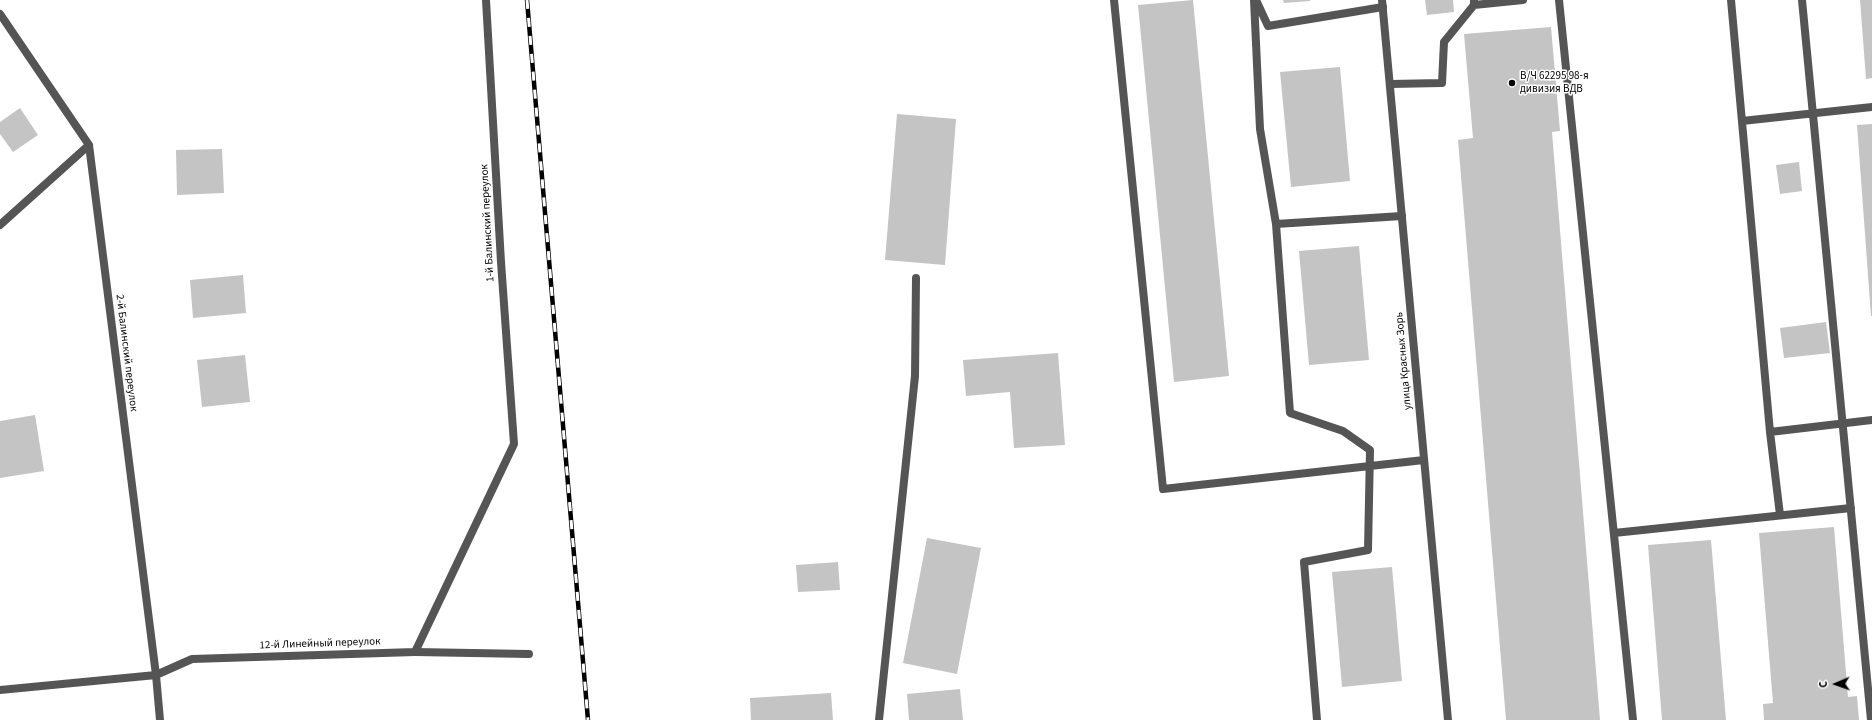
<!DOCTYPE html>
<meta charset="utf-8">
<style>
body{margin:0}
#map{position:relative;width:1872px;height:720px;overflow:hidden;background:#fff;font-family:"Source Sans 3",sans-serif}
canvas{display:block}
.north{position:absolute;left:1816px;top:664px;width:40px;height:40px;-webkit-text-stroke:3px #fff;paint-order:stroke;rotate:268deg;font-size:11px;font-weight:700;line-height:16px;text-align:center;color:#000}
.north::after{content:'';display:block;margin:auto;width:14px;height:18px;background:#000;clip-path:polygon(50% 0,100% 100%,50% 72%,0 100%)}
</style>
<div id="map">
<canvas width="1872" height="720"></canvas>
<div class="north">С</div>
</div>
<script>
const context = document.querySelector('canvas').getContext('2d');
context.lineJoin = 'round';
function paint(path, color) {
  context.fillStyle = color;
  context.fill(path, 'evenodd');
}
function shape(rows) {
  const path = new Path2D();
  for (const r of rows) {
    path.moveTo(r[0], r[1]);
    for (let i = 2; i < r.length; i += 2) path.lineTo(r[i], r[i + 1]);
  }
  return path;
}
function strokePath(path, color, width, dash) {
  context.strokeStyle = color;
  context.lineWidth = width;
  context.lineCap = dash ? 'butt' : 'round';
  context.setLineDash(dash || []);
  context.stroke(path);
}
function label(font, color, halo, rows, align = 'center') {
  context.font = font + ' "Source Sans 3",sans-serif';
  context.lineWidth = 3;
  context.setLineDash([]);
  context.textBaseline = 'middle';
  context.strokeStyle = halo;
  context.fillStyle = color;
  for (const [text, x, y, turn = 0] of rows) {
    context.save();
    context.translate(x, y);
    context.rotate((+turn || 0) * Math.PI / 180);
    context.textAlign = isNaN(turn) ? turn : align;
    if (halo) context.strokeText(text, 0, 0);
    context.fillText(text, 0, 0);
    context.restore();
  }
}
paint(shape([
 [1193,0,1229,376,1174,382,1138,5],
 [1283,0,1310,0,1310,1,1284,3],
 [1425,0,1453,0,1454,12,1427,15],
 [1860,0,1872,0,1872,78,1866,79],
 [1551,27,1560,131,1552,132,1600,720,1506,720,1458,140,1473,138,1464,34],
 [1340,67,1350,181,1291,187,1280,72],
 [20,108,38,135,13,152,0,134,0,122],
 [897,114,956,119,945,265,885,260],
 [1872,124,1872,316,1871,316,1857,125],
 [222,149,224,193,177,195,176,150],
 [1799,162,1802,191,1780,194,1776,165],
 [1359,246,1369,360,1309,365,1299,251],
 [243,275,246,313,193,318,190,280],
 [1826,322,1830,353,1784,358,1780,328],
 [1058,353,1065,445,1014,448,1010,392,966,396,963,360],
 [245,355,250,402,202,407,197,360],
 [35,415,44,471,0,478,0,421],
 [1834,527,1848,697,1857,696,1859,720,1764,720,1763,704,1773,703,1759,533],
 [927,538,981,548,957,674,903,663],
 [1711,540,1726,720,1662,720,1648,545],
 [838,562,840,590,798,592,796,565],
 [1392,567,1402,681,1342,687,1332,572],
 [960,689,963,720,909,720,907,694],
 [831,693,833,720,751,720,750,698]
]), '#c4c4c4');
strokePath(shape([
 [1114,0,1163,489,1424,460],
 [1254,0,1260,129,1276,224],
 [1256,0,1268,26,1383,7],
 [1559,0,1633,720],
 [1731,0,1770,432,1780,515],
 [1802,0,1871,720],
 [1474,1,1474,5,1523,0],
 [1390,84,1442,83,1444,42,1474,5],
 [1742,121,1872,107],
 [1770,432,1872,420],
 [1614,533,1851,508],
 [415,652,529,654],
 [879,720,915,376,916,278],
 [1317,720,1304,562,1368,550,1370,450,1343,431,1290,413,1276,224,1402,216]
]), '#555', 8);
strokePath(shape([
 [1382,0,1448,720],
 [0,14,89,145,156,675,160,720],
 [0,225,89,145],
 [0,690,156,675,192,659,415,652,514,444,501,262,486,0]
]), '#555', 8);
const rail = shape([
 [527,0,588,720]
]);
strokePath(rail, '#000', 4.5);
strokePath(rail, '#fff', 3, [9]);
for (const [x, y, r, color] of [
 [1512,83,4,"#000"]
]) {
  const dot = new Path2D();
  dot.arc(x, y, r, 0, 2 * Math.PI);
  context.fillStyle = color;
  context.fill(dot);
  strokePath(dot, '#fff', 1.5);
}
label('11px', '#000', '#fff', [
 ["В/Ч 62295 98-я",1520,77],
 ["дивизия ВДВ",1520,90]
], 'left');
label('11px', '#000', '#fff', [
 ["1-й Балинский переулок",488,223,-93],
 ["2-й Балинский переулок",126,353,83],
 ["улица Красных Зорь",1404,361,-95],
 ["12-й Линейный переулок",320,644,-2]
]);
</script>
